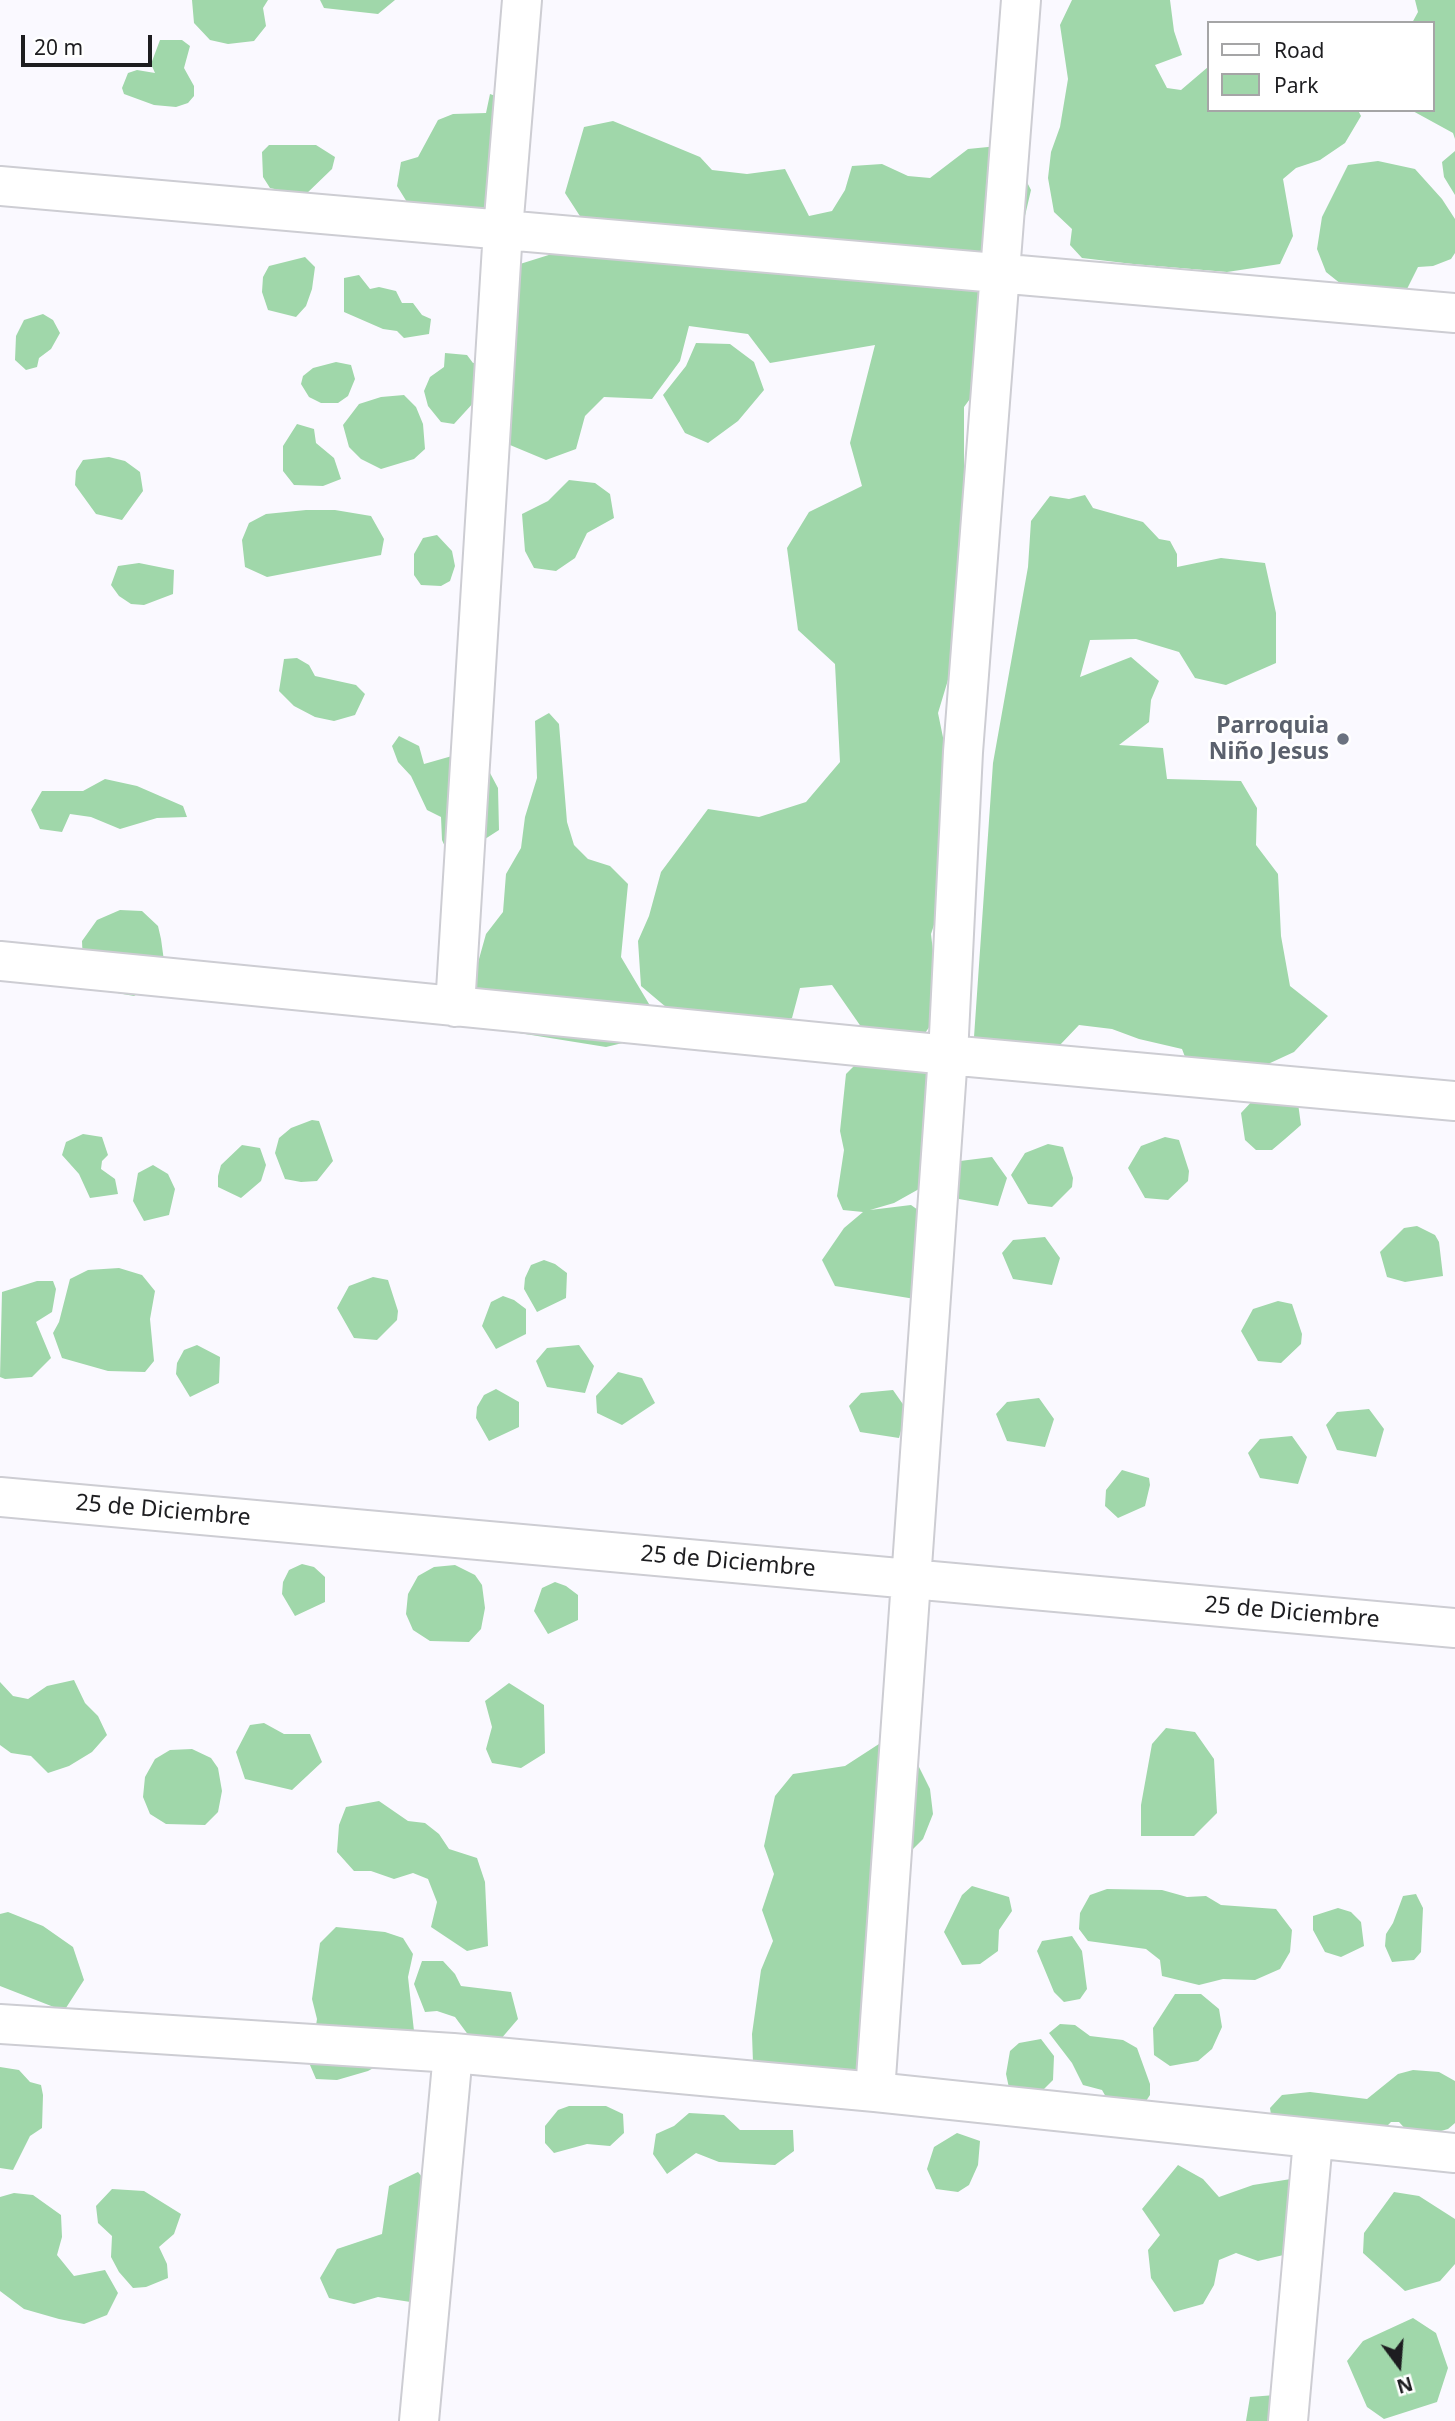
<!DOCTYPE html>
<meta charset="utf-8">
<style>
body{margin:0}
#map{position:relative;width:1455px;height:2421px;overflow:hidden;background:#faf9ff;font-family:"Noto Sans",sans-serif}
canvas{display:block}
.legend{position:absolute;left:1207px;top:21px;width:228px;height:91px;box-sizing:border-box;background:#fff;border:2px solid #a5a5a6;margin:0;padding:9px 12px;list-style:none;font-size:21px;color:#1d1d20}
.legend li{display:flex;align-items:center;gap:14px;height:35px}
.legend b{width:35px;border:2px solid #a5a5a6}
.north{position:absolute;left:1364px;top:2330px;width:70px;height:70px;-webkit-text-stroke:5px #fff;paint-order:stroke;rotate:164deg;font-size:19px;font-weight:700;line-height:28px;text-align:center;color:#1d1d20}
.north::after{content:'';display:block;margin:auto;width:24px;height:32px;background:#1d1d20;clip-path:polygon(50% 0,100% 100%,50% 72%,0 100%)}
.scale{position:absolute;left:21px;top:35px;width:131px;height:32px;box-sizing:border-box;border:4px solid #1d1d20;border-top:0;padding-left:9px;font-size:21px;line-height:24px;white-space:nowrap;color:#1d1d20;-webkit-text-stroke:5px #fff;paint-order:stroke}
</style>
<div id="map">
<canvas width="1455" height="2421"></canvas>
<ul class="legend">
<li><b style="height:9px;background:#fff"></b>Road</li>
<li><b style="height:19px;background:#a0d7aa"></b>Park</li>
</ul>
<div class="north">N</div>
<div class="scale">20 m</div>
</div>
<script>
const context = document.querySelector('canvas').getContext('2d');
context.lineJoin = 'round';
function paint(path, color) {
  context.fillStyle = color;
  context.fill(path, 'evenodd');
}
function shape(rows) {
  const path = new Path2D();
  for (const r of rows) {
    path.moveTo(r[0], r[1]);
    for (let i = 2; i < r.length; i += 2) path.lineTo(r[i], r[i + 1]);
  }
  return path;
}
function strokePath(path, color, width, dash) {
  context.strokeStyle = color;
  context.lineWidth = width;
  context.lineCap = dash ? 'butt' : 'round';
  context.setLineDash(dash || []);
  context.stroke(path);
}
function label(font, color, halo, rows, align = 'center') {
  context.font = font + ' "Noto Sans",sans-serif';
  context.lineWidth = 5;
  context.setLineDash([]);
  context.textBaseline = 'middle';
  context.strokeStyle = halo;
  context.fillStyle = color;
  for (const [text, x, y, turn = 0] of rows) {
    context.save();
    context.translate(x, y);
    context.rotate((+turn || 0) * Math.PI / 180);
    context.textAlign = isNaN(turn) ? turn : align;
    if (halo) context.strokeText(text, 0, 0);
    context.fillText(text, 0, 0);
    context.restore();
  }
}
paint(shape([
 [192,0,268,0,263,8,266,26,254,41,228,44,210,40,194,23],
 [320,0,395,0,378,14,324,8],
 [1072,0,1170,0,1174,31,1182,55,1155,65,1167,88,1181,90,1208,67,1208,110,1358,110,1361,116,1345,143,1320,160,1296,168,1283,179,1293,236,1280,264,1227,272,1133,264,1082,258,1070,245,1072,229,1054,212,1048,178,1051,152,1060,127,1068,79,1060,25],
 [1415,0,1455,0,1455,139,1453,133,1411,110,1432,110,1432,23,1412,23,1418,12],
 [160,40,182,40,190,46,184,68,194,86,194,96,188,103,176,107,154,105,124,94,122,88,128,73,137,70,155,73,151,64],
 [490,94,507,100,497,216,410,207,397,186,401,162,418,157,438,120,453,114,486,113],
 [613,121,700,157,712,170,747,174,785,169,809,216,832,211,845,190,852,166,882,164,908,176,930,178,968,149,1008,145,1031,190,1024,220,986,249,971,265,587,227,565,193,584,127],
 [269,145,316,145,335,157,332,169,304,196,270,188,263,177,262,152],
 [1455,151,1455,195,1444,177,1442,162],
 [1378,161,1415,169,1442,199,1455,219,1455,253,1451,259,1433,266,1418,267,1406,291,1341,284,1326,272,1317,249,1322,217,1348,165],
 [571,248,978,285,1004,314,975,392,964,407,964,471,977,580,952,628,951,670,938,713,946,752,954,864,931,934,940,1012,925,1033,892,1039,864,1031,832,985,800,988,792,1018,758,1027,679,1018,641,986,638,941,649,916,661,872,708,809,759,817,806,802,840,762,835,664,798,630,787,548,809,512,862,486,850,443,875,345,770,363,748,334,689,326,680,361,652,399,604,397,585,416,576,449,546,460,510,445,505,381,520,264],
 [305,257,315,267,312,289,306,306,296,317,268,310,262,292,263,277,269,266],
 [359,275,370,289,379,287,396,291,402,303,413,303,422,315,431,319,429,334,404,338,397,331,383,329,344,312,344,278],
 [43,314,53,320,60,333,51,349,39,358,37,367,26,370,15,360,16,336,24,320],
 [696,343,730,344,754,362,764,390,738,421,708,443,685,433,663,395,686,366],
 [445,353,467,355,473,363,490,359,475,401,454,424,441,422,428,406,424,391,430,377,444,367],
 [336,362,351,365,355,379,348,396,338,403,321,403,309,397,301,384,303,376,313,368],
 [404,395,416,407,423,424,425,449,414,459,381,469,361,459,349,447,343,425,359,404,381,397],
 [297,424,314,429,316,443,334,458,341,479,323,486,294,485,283,471,283,446],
 [109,457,125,461,140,472,143,491,122,520,96,514,75,485,76,471,83,460],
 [569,480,595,483,610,494,614,518,587,533,575,558,556,571,534,568,525,551,522,514,548,501],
 [1085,495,1093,508,1143,522,1159,539,1170,541,1177,554,1177,567,1221,558,1265,563,1276,613,1276,663,1226,685,1195,678,1179,652,1136,639,1090,640,1080,677,1131,657,1159,681,1151,700,1149,722,1119,745,1163,748,1167,779,1241,781,1257,808,1256,845,1278,874,1281,936,1290,986,1328,1016,1294,1052,1229,1082,1193,1078,1182,1049,1139,1039,1112,1029,1079,1025,1059,1046,1002,1052,974,1037,993,763,1028,567,1031,521,1050,496,1069,499],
 [306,510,335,510,371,516,384,539,381,555,267,577,245,567,242,540,249,523,266,514],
 [437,535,452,551,455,566,450,581,441,586,421,585,414,575,414,554,423,538],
 [139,563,174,570,173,594,144,605,131,604,119,596,111,585,118,566],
 [297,658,309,665,315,676,356,685,365,694,355,715,334,721,315,717,294,706,279,691,284,659],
 [549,713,559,724,567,822,574,845,588,859,610,866,628,884,621,957,652,1009,639,1039,606,1047,494,1029,472,984,486,934,503,912,506,874,521,848,525,817,537,778,535,721],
 [399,736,419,746,424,764,452,756,490,773,498,788,499,830,485,839,476,854,450,858,442,840,441,817,427,810,411,776,398,762,392,746],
 [105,779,137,786,183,806,187,817,157,818,120,829,91,817,70,814,62,832,40,829,31,810,42,791,83,791],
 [120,910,142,911,158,926,161,939,164,961,153,985,134,996,84,987,82,941,97,920],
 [862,1058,930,1070,940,1163,919,1189,894,1203,870,1210,911,1205,949,1232,952,1270,915,1299,835,1286,822,1260,844,1228,863,1212,843,1210,837,1196,844,1150,840,1131,846,1074],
 [1297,1096,1301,1125,1285,1139,1272,1150,1256,1150,1245,1140,1241,1113,1255,1098],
 [312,1120,319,1121,333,1161,317,1181,301,1182,285,1179,275,1153,279,1138,291,1128],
 [83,1134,102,1137,108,1155,102,1161,101,1169,115,1179,118,1194,90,1198,79,1174,62,1155,66,1142],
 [1165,1137,1179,1140,1189,1171,1188,1181,1168,1200,1145,1198,1128,1168,1141,1146],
 [1048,1144,1063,1147,1073,1178,1072,1187,1052,1207,1028,1204,1011,1175,1025,1153],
 [242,1145,260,1148,266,1165,261,1181,241,1198,218,1187,218,1176,221,1165],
 [992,1157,1007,1178,998,1206,959,1199,948,1173,960,1161],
 [153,1165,168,1174,175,1189,169,1215,144,1221,133,1201,138,1173],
 [1417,1226,1435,1235,1439,1242,1443,1276,1405,1282,1387,1277,1380,1252,1404,1228],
 [1045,1237,1060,1258,1052,1285,1013,1279,1002,1253,1013,1240],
 [544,1260,555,1264,567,1273,566,1298,537,1312,524,1289,525,1278,531,1265],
 [119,1268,142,1275,155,1291,150,1319,154,1361,145,1372,108,1371,62,1358,53,1333,59,1322,70,1279,88,1270],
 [373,1277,388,1280,398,1311,397,1320,377,1340,354,1338,337,1308,349,1286],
 [37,1281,53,1281,56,1289,52,1312,36,1322,51,1358,32,1377,5,1379,0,1377,2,1292],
 [503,1296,514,1300,526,1309,526,1334,496,1349,482,1326,491,1302],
 [1278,1301,1292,1304,1302,1334,1301,1344,1281,1363,1258,1361,1241,1331,1253,1309],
 [197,1345,220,1357,219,1383,190,1397,176,1374,177,1363,184,1350],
 [579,1345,594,1366,585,1393,547,1387,536,1361,547,1348],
 [618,1372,642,1378,655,1403,622,1425,597,1413,596,1396],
 [496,1389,519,1402,519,1427,489,1441,476,1418,477,1407,484,1395],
 [893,1390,907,1410,899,1438,860,1432,849,1406,861,1393],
 [1039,1398,1054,1419,1045,1447,1007,1441,996,1414,1007,1402],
 [1369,1409,1384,1429,1376,1457,1337,1450,1326,1425,1337,1412],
 [1292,1436,1307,1457,1298,1484,1260,1478,1248,1453,1260,1439],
 [1122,1470,1149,1478,1150,1485,1145,1506,1118,1518,1105,1506,1106,1490],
 [302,1564,314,1567,325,1577,325,1602,295,1616,282,1594,283,1582,289,1570],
 [455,1565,475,1575,482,1585,485,1608,481,1629,469,1642,430,1641,413,1630,406,1614,408,1594,418,1576,434,1567],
 [555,1582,566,1586,578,1595,578,1620,548,1634,534,1611,542,1588],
 [74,1680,85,1703,98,1716,107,1735,92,1752,69,1766,48,1773,31,1756,11,1753,0,1745,0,1682,13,1696,28,1699,47,1686],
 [509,1683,544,1705,545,1753,521,1768,492,1763,486,1749,492,1727,485,1701],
 [264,1723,284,1734,310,1734,322,1762,292,1790,245,1779,236,1752,250,1725],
 [1166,1728,1195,1732,1214,1759,1217,1813,1194,1836,1141,1836,1141,1805,1152,1744],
 [882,1742,913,1755,930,1789,933,1814,923,1839,908,1854,906,1944,898,1968,893,2035,846,2105,753,2063,752,2034,761,1970,773,1941,762,1910,774,1874,764,1846,775,1796,793,1774,845,1766],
 [192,1749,211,1758,218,1768,222,1791,218,1812,205,1825,166,1824,150,1814,143,1797,145,1777,155,1759,170,1750],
 [379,1801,408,1821,425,1823,439,1834,449,1849,477,1858,485,1882,488,1946,467,1951,431,1927,437,1902,428,1879,413,1873,394,1879,371,1871,354,1871,337,1852,339,1825,346,1807],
 [972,1886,1009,1897,1012,1911,999,1930,998,1951,980,1964,962,1965,944,1932,962,1895],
 [1107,1889,1162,1890,1187,1897,1206,1896,1221,1905,1276,1909,1292,1930,1290,1952,1280,1969,1255,1980,1223,1979,1199,1985,1162,1976,1160,1960,1146,1949,1088,1941,1079,1929,1080,1913,1090,1895],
 [1416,1894,1423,1908,1421,1952,1414,1960,1392,1962,1385,1946,1386,1934,1393,1923,1403,1896],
 [1338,1908,1351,1912,1361,1922,1364,1946,1341,1957,1325,1952,1313,1930,1313,1916],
 [8,1912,43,1926,73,1947,84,1980,64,2011,0,1986,0,1914],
 [336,1927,385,1932,403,1938,413,1954,408,1977,414,2031,393,2057,368,2071,337,2080,316,2079,310,2065,317,2019,312,1999,320,1943],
 [1072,1936,1082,1951,1087,1989,1080,1999,1064,2002,1054,1992,1037,1951,1042,1941],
 [422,1961,443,1961,455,1974,461,1986,511,1992,518,2019,500,2040,469,2036,455,2017,437,2011,425,2012,414,1984],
 [1175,1994,1201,1994,1219,2009,1222,2027,1212,2049,1198,2061,1170,2066,1154,2055,1153,2028],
 [1060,2024,1075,2025,1090,2036,1123,2040,1137,2048,1150,2084,1150,2095,1144,2104,1110,2104,1102,2090,1083,2085,1072,2063,1049,2033],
 [1041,2039,1054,2056,1053,2080,1035,2098,1011,2097,1006,2074,1010,2051,1019,2043],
 [0,2067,19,2070,30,2082,41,2085,43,2095,42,2128,30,2136,13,2170,0,2168],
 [1413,2070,1439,2072,1455,2081,1455,2123,1448,2129,1427,2135,1410,2134,1399,2122,1391,2122,1377,2136,1273,2128,1270,2108,1282,2095,1310,2092,1367,2099,1398,2074],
 [569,2106,606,2106,623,2114,624,2133,610,2146,587,2144,554,2153,545,2143,545,2126,558,2110],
 [689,2113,724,2115,740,2130,793,2130,794,2151,775,2165,719,2162,696,2153,667,2174,653,2154,656,2134,674,2126],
 [957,2133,980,2141,978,2165,969,2185,958,2192,936,2189,927,2169,934,2147],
 [1178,2165,1203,2179,1219,2197,1253,2185,1291,2179,1292,2253,1258,2261,1236,2253,1219,2260,1214,2285,1203,2304,1174,2312,1151,2278,1148,2250,1160,2235,1142,2209],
 [418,2172,458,2221,446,2255,417,2303,378,2297,354,2304,329,2298,320,2278,337,2249,382,2234,389,2186],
 [112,2189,144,2191,181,2214,174,2234,159,2247,167,2264,168,2278,146,2287,133,2288,119,2272,111,2257,112,2236,98,2223,96,2206],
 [1394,2192,1419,2196,1455,2219,1455,2264,1440,2281,1405,2291,1363,2253,1364,2233],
 [14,2193,33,2195,61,2215,62,2237,57,2255,74,2276,105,2270,118,2293,107,2315,84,2324,59,2319,24,2309,0,2291,0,2197],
 [1413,2318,1436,2333,1448,2368,1437,2402,1384,2419,1367,2407,1347,2361,1363,2341],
 [1275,2395,1299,2421,1246,2421,1250,2397]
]), '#a0d7aa');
const minor = shape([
 [0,186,1455,313],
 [0,961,948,1055,1455,1101],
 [455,1007,503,230,522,0],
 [0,1497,1455,1628],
 [0,2024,453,2053,875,2092,1455,2153],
 [875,2092,948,1055,963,752,1021,0],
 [419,2421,453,2053],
 [1288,2421,1313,2140]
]);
strokePath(minor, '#cdcdd3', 42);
strokePath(minor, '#fff', 38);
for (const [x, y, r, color] of [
 [1343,739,7,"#6b7280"]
]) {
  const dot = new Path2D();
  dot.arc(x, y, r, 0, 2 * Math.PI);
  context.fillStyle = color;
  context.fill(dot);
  strokePath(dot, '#fff', 2.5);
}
label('bold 23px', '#5b616d', '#fff', [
 ["Parroquia",1329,726],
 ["Niño Jesus",1329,752]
], 'right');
label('23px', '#1d1d20', '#fff', [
 ["25 de Diciembre",163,1511,5],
 ["25 de Diciembre",728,1562,5],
 ["25 de Diciembre",1292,1613,5]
]);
</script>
